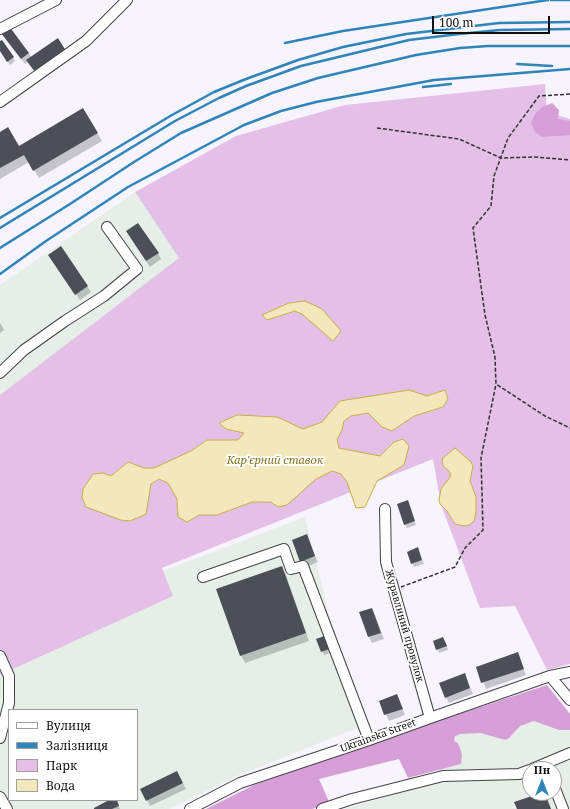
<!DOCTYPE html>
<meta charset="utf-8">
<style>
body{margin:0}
#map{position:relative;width:570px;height:809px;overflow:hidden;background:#f7f4fe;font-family:"Noto Serif",serif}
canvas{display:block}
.legend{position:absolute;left:8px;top:709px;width:130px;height:92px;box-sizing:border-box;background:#fff;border:1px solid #9f9f9f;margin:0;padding:5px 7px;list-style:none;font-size:12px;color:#101010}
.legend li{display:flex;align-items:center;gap:8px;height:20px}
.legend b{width:20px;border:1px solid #9f9f9f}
.north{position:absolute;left:522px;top:761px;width:40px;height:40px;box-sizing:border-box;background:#fff;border:1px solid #9f9f9f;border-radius:50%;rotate:0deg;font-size:11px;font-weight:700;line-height:16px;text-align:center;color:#101010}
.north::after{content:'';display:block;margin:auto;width:14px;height:18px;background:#2f84b9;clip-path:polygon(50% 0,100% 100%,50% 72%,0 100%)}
.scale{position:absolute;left:432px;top:16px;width:118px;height:18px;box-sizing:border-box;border:2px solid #101010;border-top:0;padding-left:5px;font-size:12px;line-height:14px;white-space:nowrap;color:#101010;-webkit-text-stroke:3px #fff;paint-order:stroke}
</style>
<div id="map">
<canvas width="570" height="809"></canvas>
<ul class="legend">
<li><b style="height:5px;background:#fff"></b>Вулиця</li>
<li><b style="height:5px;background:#2f84b9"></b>Залізниця</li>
<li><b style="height:11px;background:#e4bfe8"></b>Парк</li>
<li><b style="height:11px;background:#f3e8bb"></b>Вода</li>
</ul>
<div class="north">Пн</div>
<div class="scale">100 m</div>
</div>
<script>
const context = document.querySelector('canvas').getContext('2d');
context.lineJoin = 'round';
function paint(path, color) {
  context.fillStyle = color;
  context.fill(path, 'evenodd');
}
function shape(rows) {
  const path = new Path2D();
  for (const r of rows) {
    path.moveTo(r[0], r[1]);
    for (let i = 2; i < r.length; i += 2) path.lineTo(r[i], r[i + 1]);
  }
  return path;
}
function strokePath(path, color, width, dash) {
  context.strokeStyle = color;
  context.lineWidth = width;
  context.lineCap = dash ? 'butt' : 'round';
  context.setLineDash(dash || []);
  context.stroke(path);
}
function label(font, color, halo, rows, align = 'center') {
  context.font = font + ' "Noto Serif",serif';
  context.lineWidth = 4;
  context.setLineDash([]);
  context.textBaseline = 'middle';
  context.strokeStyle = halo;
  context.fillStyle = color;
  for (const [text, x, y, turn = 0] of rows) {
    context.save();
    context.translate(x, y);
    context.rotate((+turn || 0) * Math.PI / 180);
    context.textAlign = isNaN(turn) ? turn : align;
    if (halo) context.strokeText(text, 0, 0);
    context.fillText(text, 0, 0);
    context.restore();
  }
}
paint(shape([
 [135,192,180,258,0,395,0,285],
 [305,517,357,728,237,776,170,809,0,809,0,675,172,596,163,571],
 [9,710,137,710,137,800,9,800],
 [570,718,570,809,343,809,440,782,437,727],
 [530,769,554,769,554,793,530,793]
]), '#e6eee8');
paint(shape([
 [545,84,547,112,570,119,570,664,547,670,515,606,480,608,441,505,433,459,162,568,173,596,0,675,0,395,179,258,135,192,236,136,345,105]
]), '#e4bfe8');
paint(shape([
 [552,103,559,110,558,119,570,121,570,135,542,137,535,132,531,123,535,114,542,107],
 [547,685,570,714,570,730,559,730,534,721,520,726,509,738,505,740,481,733,460,734,455,736,454,741,458,743,462,754,461,764,408,778,399,759,319,779,330,804,312,809,206,809,256,784,352,751,428,724]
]), '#d79fd8');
const water = shape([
 [305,301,322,309,341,331,333,341,302,314,295,311,267,320,262,315,289,303,305,301],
 [409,390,427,396,445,390,448,399,443,407,414,416,392,431,382,427,368,413,351,416,344,421,342,430,337,439,339,448,380,456,394,442,403,439,409,446,404,465,377,481,365,507,356,508,347,482,341,474,332,471,316,479,287,505,278,507,271,502,252,502,217,515,199,515,187,522,178,517,177,499,168,483,159,479,151,484,146,514,130,521,121,520,86,507,82,498,83,489,93,474,103,473,111,476,128,462,144,468,154,468,191,451,207,440,238,440,244,433,226,429,219,423,237,415,277,417,303,429,322,422,340,401,409,390],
 [455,448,471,462,473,466,470,481,476,497,476,512,474,521,469,525,464,526,455,524,447,511,440,504,439,500,441,489,451,476,449,471,444,467,442,462,443,458,455,448]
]);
paint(water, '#f3e8bb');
strokePath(water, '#c6b046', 1);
paint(shape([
 [2,33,29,53,31,57,28,62,25,64],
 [2,41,15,61,10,65,0,50,0,42],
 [83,109,102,141,39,178,29,162,0,179,0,134,19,147],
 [130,237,158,253,161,259,150,267],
 [60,248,91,292,80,300,53,261],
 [0,323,4,330,0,333],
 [408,501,416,525,407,528,405,525],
 [306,536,318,562,305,567,301,561],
 [418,549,424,564,414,567,412,563],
 [282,567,286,575,309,641,245,663,241,655],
 [372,609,375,615,384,639,372,643,369,637,361,613],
 [318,640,333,652,324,655],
 [434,642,445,642,448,650,439,653],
 [517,653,526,675,486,689,477,667],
 [464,674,473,694,449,703,446,697],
 [397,695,405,715,389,721,380,702],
 [180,778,186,789,150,806,147,800],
 [112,800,116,800,120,809,95,809]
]), '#0003');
paint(shape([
 [9,26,29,53,21,59,1,33],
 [58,38,66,51,35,72,26,60],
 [2,40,14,57,7,62,0,51,0,41],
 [83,108,98,133,33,171,24,155,0,168,0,132,8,127,19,146],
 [138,223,159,253,146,261,126,231],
 [61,246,88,286,75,295,48,255],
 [408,500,415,521,404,525,397,504],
 [307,534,315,556,300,562,292,540],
 [418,547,422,560,411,564,407,552],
 [282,566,306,633,240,656,216,589],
 [372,608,381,633,368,637,359,612],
 [327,635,332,648,321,652,316,639],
 [443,637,447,646,436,650,433,641],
 [518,652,524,669,481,683,476,667],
 [465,673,470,688,445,698,439,683],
 [397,694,403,709,384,715,379,701],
 [177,771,183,783,146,801,140,789],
 [541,793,545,793,551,809,517,809,514,802],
 [109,800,117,800,119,806,112,809,94,809,94,808]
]), '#4d4f58');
const minor = shape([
 [0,29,56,0],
 [0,102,86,41,127,0],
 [0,373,24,350,65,321,104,296,137,269,107,227],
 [385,509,386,562,430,718],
 [203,577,284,549,291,569,303,566,369,740],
 [0,656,9,676,9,703,0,738],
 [550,676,570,700],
 [532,769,570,753],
 [554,786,563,809],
 [0,797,7,809],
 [190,809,240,783,369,740,430,718,550,676,570,672],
 [322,809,352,799,443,776,519,774,530,770]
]);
strokePath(minor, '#434343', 12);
strokePath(shape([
 [570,94,539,96,508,138,494,176,491,206,473,228,485,315,495,357,496,384,545,416,570,428],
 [377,128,459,139,501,158,534,157,570,160],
 [401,587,455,567,465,548,483,530,481,458,496,384]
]), '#323232', 1.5, [4, 2]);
strokePath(minor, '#fff', 10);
strokePath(shape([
 [551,0,570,0],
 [285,43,343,31,548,0],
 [517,64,552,66],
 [423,87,451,84],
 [0,218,172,115,214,92,246,79,298,60,343,47,406,34,499,23,570,22],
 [0,228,175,121,219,98,246,86,301,66,409,40,459,34,500,30,570,29],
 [0,248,70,204,134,162,181,133,272,93,318,78,416,55,460,48,488,46,570,46],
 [0,274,46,241,128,187,244,125,281,111,316,102,434,80,570,69]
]), '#2f84b9', 2.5);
label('10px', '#101010', '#fff', [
 ["Журавлиний провулок",404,626,74],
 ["Ukrainska Street",378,736,-20]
]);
label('italic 11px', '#80731c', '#fff', [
 ["Кар'єрний ставок",275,461]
]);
</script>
